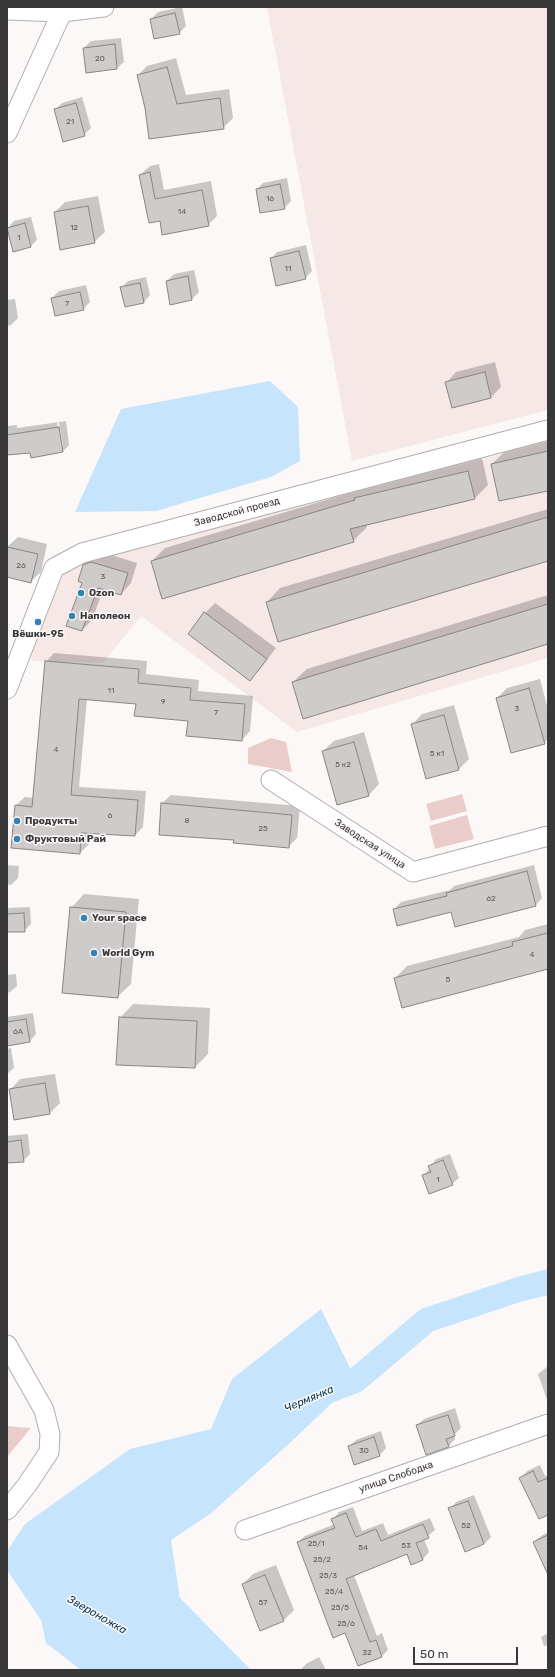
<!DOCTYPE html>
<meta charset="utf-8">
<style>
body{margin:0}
#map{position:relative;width:555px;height:1677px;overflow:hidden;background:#fcf8f8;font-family:Rubik,sans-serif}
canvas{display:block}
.frame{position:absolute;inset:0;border:8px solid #393838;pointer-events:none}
.scale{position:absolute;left:413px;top:1647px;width:105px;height:18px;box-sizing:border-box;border:2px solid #393838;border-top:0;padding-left:5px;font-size:12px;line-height:14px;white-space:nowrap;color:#393838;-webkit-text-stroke:3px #fcf8f8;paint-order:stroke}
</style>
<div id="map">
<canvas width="555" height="1677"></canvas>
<div class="frame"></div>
<div class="scale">50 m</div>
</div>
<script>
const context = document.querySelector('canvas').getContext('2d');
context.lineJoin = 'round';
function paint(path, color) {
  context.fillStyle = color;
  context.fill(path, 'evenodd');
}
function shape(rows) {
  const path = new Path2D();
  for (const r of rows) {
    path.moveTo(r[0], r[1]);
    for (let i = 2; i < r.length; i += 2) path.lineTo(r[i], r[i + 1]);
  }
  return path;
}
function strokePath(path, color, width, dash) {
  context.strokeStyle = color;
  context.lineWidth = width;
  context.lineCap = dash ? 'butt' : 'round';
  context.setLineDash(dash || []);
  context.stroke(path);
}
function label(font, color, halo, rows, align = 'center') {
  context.font = font + ' Rubik,sans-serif';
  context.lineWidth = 3;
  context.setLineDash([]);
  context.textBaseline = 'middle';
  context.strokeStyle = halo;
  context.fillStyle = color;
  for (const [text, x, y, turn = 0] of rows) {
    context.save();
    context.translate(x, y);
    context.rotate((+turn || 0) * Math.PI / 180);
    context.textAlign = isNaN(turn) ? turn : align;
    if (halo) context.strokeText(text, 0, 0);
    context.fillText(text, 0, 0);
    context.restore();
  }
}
paint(shape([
 [267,7,548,7,548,410,352,461],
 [548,442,548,658,297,732,141,616,103,663,33,661,27,646,44,599,66,572,87,562]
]), '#f5e8e6');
paint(shape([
 [271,738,286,742,292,772,248,764,248,748],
 [462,794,467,811,431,821,426,804],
 [467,815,474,839,435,849,429,826],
 [7,1426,31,1428,7,1457]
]), '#eacdca');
paint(shape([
 [270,381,298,407,300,461,271,477,156,511,75,512,121,409],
 [321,1309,356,1380,291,1442,210,1514,171,1540,180,1598,251,1670,81,1670,46,1643,41,1620,7,1570,7,1551,25,1524,130,1449,211,1429,232,1379]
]), '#c6e5fd');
paint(shape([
 [182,7,186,26,179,33,151,19,158,12],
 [121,38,124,62,117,68,84,48,91,41],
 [176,58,186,95,229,89,233,118,223,128,146,108,138,75,147,66],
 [82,97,91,128,84,135,56,109,62,103],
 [159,164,164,190,211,181,217,216,208,225,161,220,140,175,150,166],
 [287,178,291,201,284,208,257,189,263,183],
 [98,196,105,232,94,242,55,212,65,202],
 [31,217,37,240,30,247,8,228,14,221],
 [306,245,312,271,305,278,271,259,277,252],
 [194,270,199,292,192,299,171,303,167,281,174,274],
 [146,277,150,295,144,302,122,287,128,281],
 [86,285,90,302,83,309,52,298,59,291],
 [15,299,18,318,11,325,7,326,7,300],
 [495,362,501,387,491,397,453,407,446,383,456,372],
 [66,421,69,445,63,451,7,454,7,426,17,425,17,428],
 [57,422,59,422,63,447,61,447],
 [548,441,548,490,492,464,505,451],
 [482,458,488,485,475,498,366,524,367,527,353,541,152,561,165,548,366,488,369,485],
 [548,509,548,560,267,602,280,588],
 [18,537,47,544,41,572,30,582,7,576,7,547],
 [102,552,137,563,131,583,121,594,104,588,92,620,82,630,84,565,94,555],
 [548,595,548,643,293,682,307,669],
 [215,603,276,648,260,669,250,679,205,613],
 [54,653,147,661,146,674,199,680,198,691,253,696,250,731,242,740,137,703,87,699,79,787,146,791,143,827,135,835,89,832,89,844,80,853,16,805,25,797,34,798,46,662],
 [540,679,548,710,548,739,544,743,497,698,507,688],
 [454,705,469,759,459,769,427,778,412,725,422,714],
 [364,732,379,784,369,795,338,803,323,751,334,741],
 [171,795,300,806,297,838,288,847,235,840,162,803],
 [7,865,19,866,18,878,11,885,7,884],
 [534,865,542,898,536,905,452,911,394,909,401,902,450,890,454,886],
 [84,894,139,899,131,984,117,997,71,908],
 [30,907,31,924,24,931,7,931,7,908],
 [548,924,548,968,395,978,407,966,519,937,525,930],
 [16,974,17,986,10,992,7,993,7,975],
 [133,1004,210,1008,208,1054,195,1067,120,1018],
 [33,1013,36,1034,30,1041,7,1045,7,1017],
 [11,1048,14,1068,7,1074,7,1049],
 [55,1074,60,1103,50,1113,15,1119,10,1090,20,1079],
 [28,1134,30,1154,23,1161,7,1162,7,1136],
 [450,1154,459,1178,452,1184,424,1176,436,1159],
 [548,1366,548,1400,547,1400,538,1374],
 [455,1408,461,1428,454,1435,455,1439,449,1446,417,1425,424,1419],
 [381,1431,386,1448,380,1455,349,1447,356,1440],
 [540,1465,545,1476,548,1475,548,1514,521,1478,527,1471],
 [474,1495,491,1537,484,1544,450,1509,456,1502],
 [353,1507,362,1531,383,1523,388,1535,430,1518,435,1530,424,1539,429,1552,423,1559,407,1553,354,1575,377,1636,382,1633,388,1650,382,1656,346,1632,298,1542,305,1536,335,1524,333,1519,339,1512],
 [548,1532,548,1572,534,1542,541,1536],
 [276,1565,294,1610,284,1620,243,1584,253,1574],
 [548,1633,548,1645,544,1646,541,1637],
 [319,1657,326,1670,300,1670,306,1664]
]), '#0003');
strokePath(shape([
 [325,1392,356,1380,427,1320,520,1289,548,1282]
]), '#c6e5fd', 25);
const building = shape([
 [175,13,180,34,154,39,150,19,175,13],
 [115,44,117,69,86,73,83,48,115,44],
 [167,67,177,104,220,98,224,129,149,139,145,108,137,75,167,67],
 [76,103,85,136,63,142,54,109,76,103],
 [150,172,155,199,202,190,209,226,162,235,160,221,149,223,139,175,150,172],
 [280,184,285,209,260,213,256,189,280,184],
 [88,206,95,243,60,250,54,212,88,206],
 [25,223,31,247,13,252,7,228,25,223],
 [299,251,306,279,276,286,270,258,299,251],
 [188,276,192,300,170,305,166,281,188,276],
 [140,283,144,303,125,307,120,287,140,283],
 [80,292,84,310,55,316,51,298,80,292],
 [485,372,491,398,452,408,445,382,485,372],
 [59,427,63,452,31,458,30,453,7,455,7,435,59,427],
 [548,451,548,491,499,501,491,464,548,451],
 [468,471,475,499,350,529,354,542,162,599,151,561,355,500,354,498,468,471],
 [548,517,548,561,278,642,266,602,548,517],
 [7,547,38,554,31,583,7,577,7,547],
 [91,562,128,573,121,595,98,588,82,631,66,626,82,583,78,581,83,565,91,562],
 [548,604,548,644,303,719,292,682,548,604],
 [204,612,267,659,250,681,188,634,204,612],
 [45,661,139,669,138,683,191,688,190,700,245,704,242,741,186,736,188,721,134,716,136,704,79,699,71,795,138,800,135,836,81,833,80,854,11,848,15,805,32,807,45,661],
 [529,688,545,744,511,753,496,698,529,688],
 [444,715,459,770,426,779,411,724,444,715],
 [354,742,369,796,337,805,322,751,354,742],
 [161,803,292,815,289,848,233,843,234,840,159,835,161,803],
 [527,871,536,906,455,927,451,912,397,926,393,909,447,896,446,893,527,871],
 [70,907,126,912,118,998,62,993,70,907],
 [24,913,25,932,7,932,7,914,24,913],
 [548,933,548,969,402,1008,394,978,513,946,512,942,548,933],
 [119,1017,197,1021,195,1068,116,1065,119,1017],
 [26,1019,30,1042,7,1046,7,1022,26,1019],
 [45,1083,50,1114,14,1120,9,1089,45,1083],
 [21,1140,24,1162,7,1163,7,1142,21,1140],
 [443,1160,453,1185,429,1194,422,1175,431,1172,428,1166,443,1160],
 [448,1415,455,1436,446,1439,449,1447,426,1455,416,1425,448,1415],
 [374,1437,380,1456,354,1465,348,1446,374,1437],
 [533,1471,538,1482,548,1478,548,1515,539,1519,519,1478,533,1471],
 [468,1501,484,1544,465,1552,448,1508,468,1501],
 [346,1513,356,1537,376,1529,381,1541,423,1524,429,1538,416,1543,423,1560,411,1565,407,1554,346,1579,370,1642,376,1640,382,1657,358,1666,345,1633,333,1638,297,1542,335,1528,331,1519,346,1513],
 [548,1535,548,1575,533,1542,548,1535],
 [265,1575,284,1621,260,1631,242,1584,265,1575]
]);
paint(building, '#cfcbca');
strokePath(building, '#898585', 1);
const minor = shape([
 [7,10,62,12,104,7],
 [7,133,62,12],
 [7,689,54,568,82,553,548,430],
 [271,780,413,872,548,836],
 [7,1345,44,1410,50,1434,49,1452,27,1485,7,1510],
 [245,1530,548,1424]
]);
strokePath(minor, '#b1adad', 21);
strokePath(minor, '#fff', 19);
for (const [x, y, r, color] of [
 [81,593,4,"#3582b5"],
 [72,616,4,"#3582b5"],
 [38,622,4,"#3582b5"],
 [17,821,4,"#3582b5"],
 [17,839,4,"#3582b5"],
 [84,918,4,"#3582b5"],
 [94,953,4,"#3582b5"]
]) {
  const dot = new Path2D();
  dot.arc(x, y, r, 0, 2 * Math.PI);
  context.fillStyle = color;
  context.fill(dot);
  strokePath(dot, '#fcf8f8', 1.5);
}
label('8px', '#5e5d5c', null, [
 ["20",100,59],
 ["21",70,122],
 ["16",270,199],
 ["14",182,212],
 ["12",74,228],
 ["1",19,238],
 ["11",288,269],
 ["7",67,304],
 ["26",21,566],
 ["3",103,577],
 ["11",111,691],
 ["9",163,702],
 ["3",517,709],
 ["7",216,713],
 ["4",56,750],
 ["5 к1",437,754],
 ["5 к2",343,765],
 ["6",110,816],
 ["8",187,821],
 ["25",263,829],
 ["62",491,899],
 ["4",532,955],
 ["5",448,980],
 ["6А",18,1032],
 ["1",438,1180],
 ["30",364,1451],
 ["52",466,1526],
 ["25/1",316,1544],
 ["53",406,1546],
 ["54",363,1548],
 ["25/2",322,1560],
 ["25/3",328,1576],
 ["25/4",334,1592],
 ["57",263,1603],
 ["25/5",340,1608],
 ["25/6",346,1624],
 ["32",367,1653]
]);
label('10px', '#393838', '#fcf8f8', [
 ["Заводской проезд",237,512,-15],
 ["Заводская улица",370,844,33],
 ["улица Слободка",396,1477,-19]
]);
label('bold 10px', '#393838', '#fcf8f8', [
 ["Ozon",89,593],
 ["Наполеон",80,616],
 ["Вёшки-95",38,634,"center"],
 ["Продукты",25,821],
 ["Фруктовый Рай",25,839],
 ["Your space",92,918],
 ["World Gym",102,953]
], 'left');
label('italic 11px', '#003857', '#fcf8f8', [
 ["Чермянка",309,1399,-23],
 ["Звероножка",97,1615,30]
]);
</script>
